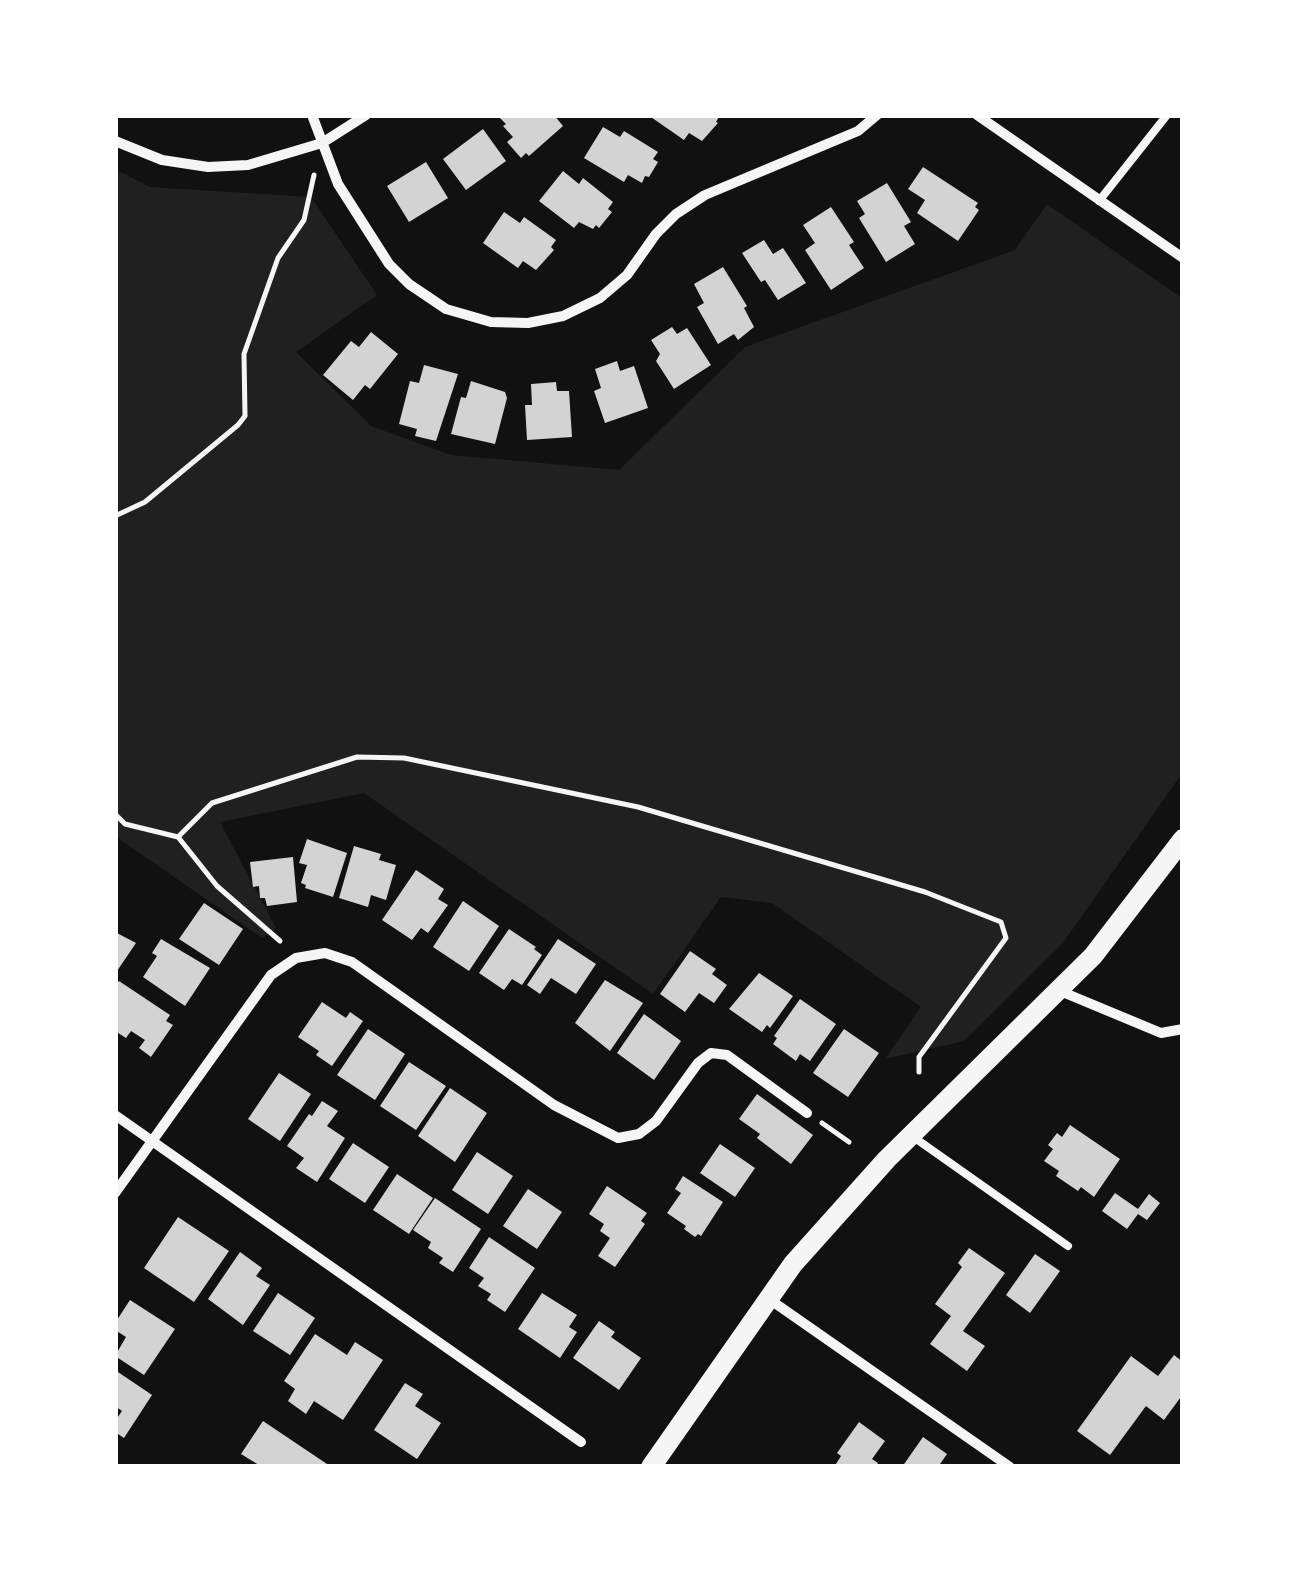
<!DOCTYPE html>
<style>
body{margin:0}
#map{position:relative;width:1298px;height:1582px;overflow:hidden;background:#111;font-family:Poppins,sans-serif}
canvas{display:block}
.frame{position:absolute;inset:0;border:118px solid #fff;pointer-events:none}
</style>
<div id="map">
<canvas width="1298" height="1582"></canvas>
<div class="frame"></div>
</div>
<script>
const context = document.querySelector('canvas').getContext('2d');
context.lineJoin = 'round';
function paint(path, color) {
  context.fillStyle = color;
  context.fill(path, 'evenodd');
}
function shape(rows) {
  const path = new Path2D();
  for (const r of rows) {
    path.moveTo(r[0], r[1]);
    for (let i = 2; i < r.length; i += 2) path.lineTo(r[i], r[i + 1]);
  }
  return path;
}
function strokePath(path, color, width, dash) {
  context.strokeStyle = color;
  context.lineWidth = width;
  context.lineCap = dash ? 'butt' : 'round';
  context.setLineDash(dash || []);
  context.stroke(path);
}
paint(shape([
 [115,169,150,187,311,197,377,295,296,352,371,426,451,455,619,470,745,347,1015,250,1047,204,1183,299,1183,772,1063,943,964,1041,885,1059,921,1007,772,903,721,897,653,994,364,793,220,822,276,928,262,938,115,836]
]), '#202020');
paint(shape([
 [502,115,554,115,563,126,529,156,526,153,521,158,507,142,513,137,503,126,506,124,499,117],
 [648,115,720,115,716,122,718,123,702,141,689,133,684,140],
 [603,127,620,137,624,131,658,152,653,159,658,162,649,177,645,176,642,183,628,175,624,182,584,158],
 [483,129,506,161,466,190,443,159],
 [426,162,448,198,409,222,387,186],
 [923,167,978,203,975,207,979,210,958,241,917,213,925,200,908,189],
 [563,171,579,184,583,178,613,202,608,209,612,212,599,228,596,225,593,229,579,222,574,228,539,201],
 [887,183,911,222,904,226,915,244,886,262,859,218,865,214,857,201],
 [831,207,854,242,849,245,864,268,831,290,805,250,815,243,803,225],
 [504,212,520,223,524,217,556,240,551,247,554,250,536,270,523,261,518,268,483,243],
 [764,240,773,254,783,248,806,283,778,300,765,280,761,282,742,253],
 [723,267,747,306,744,308,754,327,738,340,734,334,718,344,697,307,704,303,694,284],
 [672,327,677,334,687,328,711,365,674,389,656,361,660,354,651,340],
 [371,332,398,354,370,389,365,385,353,400,323,375,351,341,359,347],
 [617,361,620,371,634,366,648,408,605,423,594,391,601,388,595,369],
 [424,365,458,374,436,441,415,436,417,429,399,424,410,381,419,383],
 [471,381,505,392,507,398,495,444,451,434,461,397,466,398],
 [556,382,557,391,569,391,572,437,527,440,525,405,532,405,531,384],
 [307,839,347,853,333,897,305,888,306,885,301,883,307,865,299,863],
 [354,846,381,854,379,860,396,865,386,900,371,895,368,907,339,898],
 [293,857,297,902,267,906,265,898,260,898,259,886,253,887,250,862],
 [416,870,444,889,438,899,448,905,428,933,421,928,412,940,382,920],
 [463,901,499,926,469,971,433,947],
 [204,903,243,929,219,965,179,939],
 [509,929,536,947,534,949,542,955,522,985,512,979,504,990,479,973],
 [115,932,136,943,115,974],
 [161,939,210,968,185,1006,143,977,157,956,152,953],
 [558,939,596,964,576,994,551,978,540,994,527,985],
 [690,951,716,969,712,974,727,985,714,1003,699,993,685,1012,660,994],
 [759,973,793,996,770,1028,767,1025,762,1032,729,1009],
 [605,980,643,1003,610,1051,575,1023],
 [119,981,170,1015,166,1021,173,1025,151,1057,139,1048,145,1040,131,1031,126,1038,115,1031,115,986],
 [800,999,836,1024,810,1061,800,1054,796,1061,773,1044,777,1038,774,1036],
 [322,1002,346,1018,350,1012,363,1021,332,1066,316,1055,319,1051,298,1037],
 [644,1014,681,1041,654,1080,617,1053],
 [368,1029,405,1054,375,1100,337,1075],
 [844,1029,879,1053,848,1097,813,1073],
 [409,1062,446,1086,416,1130,380,1106],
 [279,1073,311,1094,280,1141,248,1119],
 [450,1088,487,1113,455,1162,418,1136],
 [757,1094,813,1135,791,1164,757,1138,760,1134,739,1119],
 [322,1101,338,1111,327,1126,345,1138,317,1182,296,1168,304,1158,287,1146,309,1114,312,1116],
 [1070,1125,1120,1159,1094,1197,1081,1187,1078,1191,1056,1176,1059,1171,1044,1161,1053,1149,1048,1145,1057,1133,1062,1137],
 [353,1143,389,1167,365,1203,329,1179],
 [720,1144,755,1168,735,1197,700,1173],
 [477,1152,513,1176,488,1214,452,1190],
 [397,1174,433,1198,409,1234,373,1210],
 [683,1176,723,1202,701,1236,698,1234,695,1237,684,1229,686,1226,667,1213,681,1193,675,1189],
 [607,1186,647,1213,641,1221,645,1224,615,1267,598,1256,610,1238,600,1231,604,1224,589,1214],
 [528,1189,562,1212,537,1249,503,1226],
 [1115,1193,1138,1209,1149,1194,1160,1203,1147,1220,1138,1214,1127,1229,1102,1211],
 [435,1198,481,1229,453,1272,439,1263,443,1258,428,1248,431,1242,413,1230],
 [178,1217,229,1251,194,1302,144,1268],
 [489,1237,535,1268,505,1312,487,1300,491,1294,478,1286,484,1278,469,1268],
 [969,1248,1005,1273,963,1331,985,1346,967,1371,930,1344,951,1316,935,1304,962,1267,958,1263],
 [240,1252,262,1268,256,1276,270,1285,243,1325,208,1299],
 [1035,1254,1060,1271,1030,1313,1006,1295],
 [278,1293,315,1318,290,1355,253,1331],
 [542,1293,577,1315,569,1327,577,1332,560,1358,518,1329],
 [130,1300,175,1329,144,1375,115,1356,126,1337,115,1330,115,1323],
 [599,1321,615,1332,611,1337,641,1358,619,1390,573,1358],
 [315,1334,347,1355,355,1342,383,1360,343,1420,314,1401,306,1414,288,1401,295,1389,284,1381],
 [1174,1355,1183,1362,1183,1394,1164,1420,1146,1406,1110,1455,1077,1431,1131,1356,1158,1376],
 [115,1370,152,1395,124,1438,115,1432,115,1421,122,1411,115,1406],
 [405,1383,423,1394,415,1406,441,1423,417,1459,374,1430],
 [263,1421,327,1464,325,1467,262,1467,241,1454],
 [859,1422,885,1441,872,1459,878,1463,875,1467,834,1467,841,1456,837,1453],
 [923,1437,947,1454,938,1467,902,1467]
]), '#d3d3d3');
strokePath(shape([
 [115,516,145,502,238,425,245,416,244,354,278,258,304,220,314,175],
 [115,814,125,824,178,837,212,803,357,757,404,758,638,807,925,892,1001,922,1006,938,919,1057,919,1072],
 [178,837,217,886,280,941],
 [822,1123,849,1142]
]), '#f5f5f5', 5);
strokePath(shape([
 [1099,201,1167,115],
 [912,1136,1068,1246]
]), '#f5f5f5', 8);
strokePath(shape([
 [312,115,338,184,389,264,409,284,446,309,491,322,528,323,563,316,600,298,627,275,656,234,676,214,705,195,858,131,877,115],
 [977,115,1183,258],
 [115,141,162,160,208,167,248,165,322,143,366,115],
 [1060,991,1161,1033,1183,1029],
 [115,1115,581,1442],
 [115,1193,271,975,296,958,325,953,352,962,554,1105,618,1138,639,1134,656,1121,698,1063,711,1053,727,1055,807,1113],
 [769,1299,1010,1467]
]), '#f5f5f5', 10);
strokePath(shape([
 [651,1467,793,1264,887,1159,1093,956,1183,839]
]), '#f5f5f5', 20);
</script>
